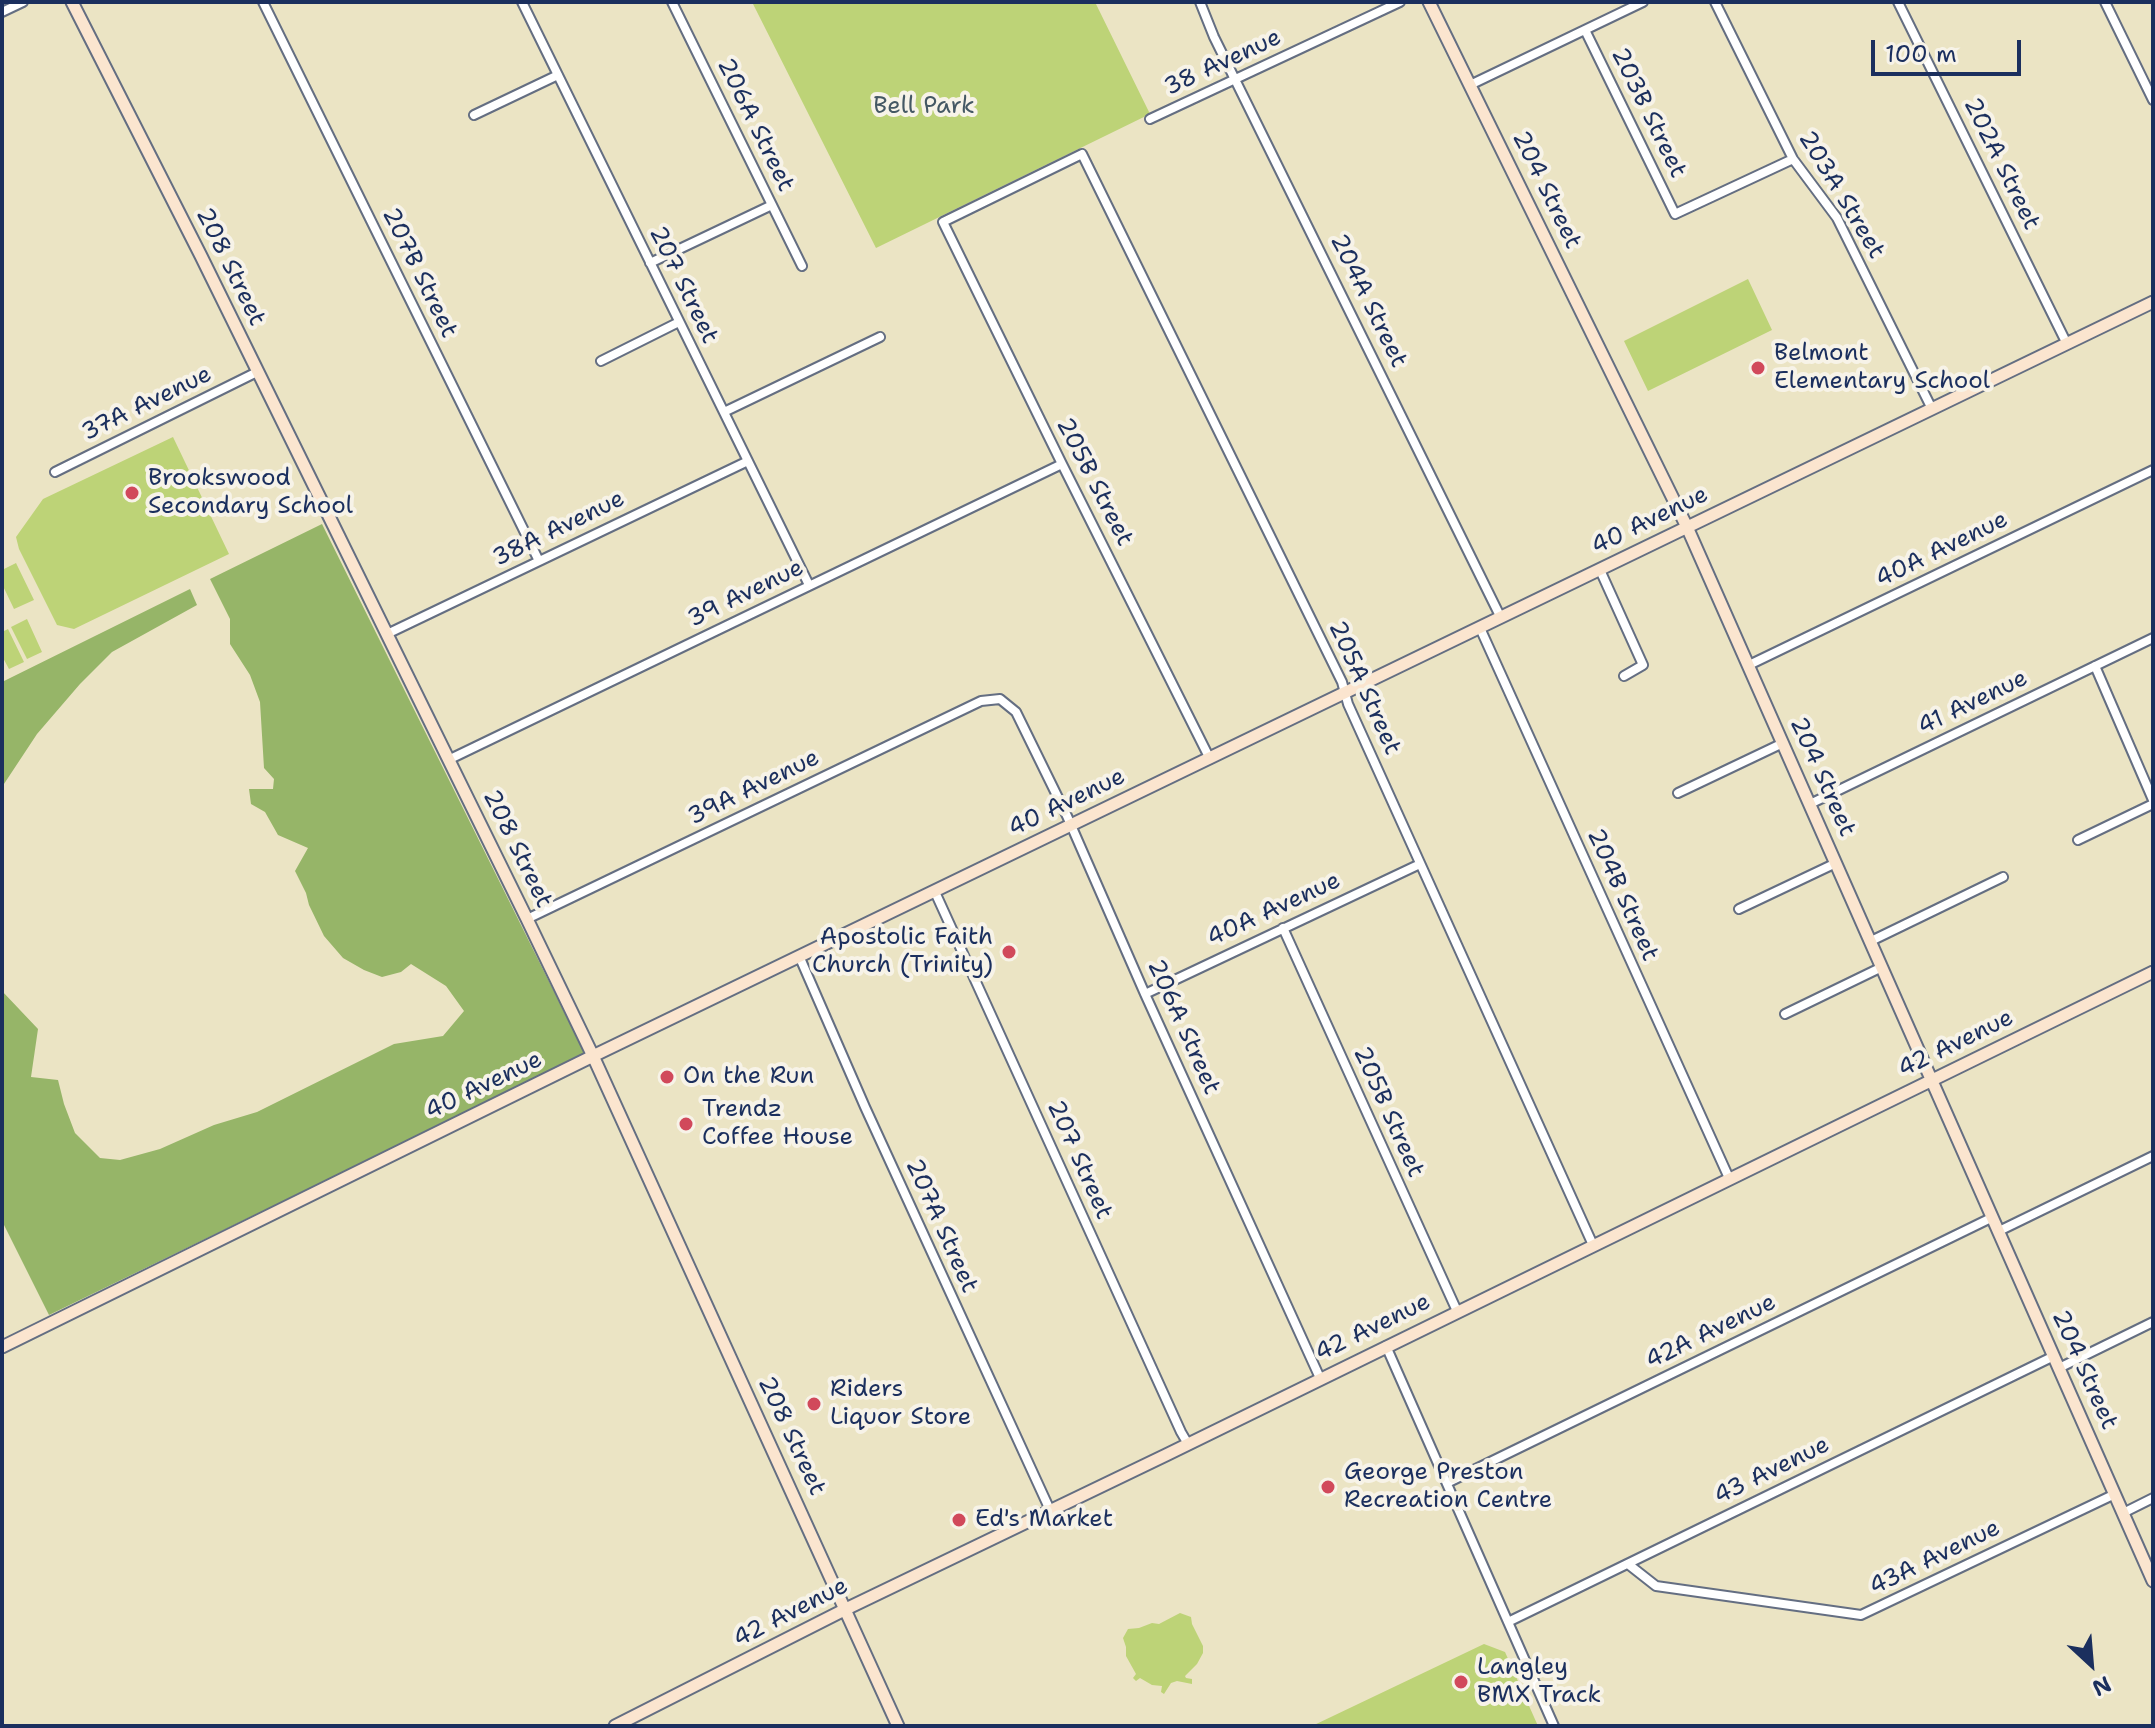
<!DOCTYPE html>
<style>
body{margin:0}
#map{position:relative;width:2155px;height:1728px;overflow:hidden;background:#ebe4c4;font-family:"Shantell Sans",sans-serif}
canvas{display:block}
.frame{position:absolute;inset:0;border:4px solid #1b2f5e;pointer-events:none}
.north{position:absolute;left:2051px;top:1624px;width:80px;height:80px;-webkit-text-stroke:6px #f7f3e8;paint-order:stroke;rotate:154deg;font-size:22px;font-weight:700;line-height:32px;text-align:center;color:#1b2f5e}
.north::after{content:'';display:block;margin:auto;width:28px;height:36px;background:#1b2f5e;clip-path:polygon(50% 0,100% 100%,50% 72%,0 100%)}
.scale{position:absolute;left:1871px;top:40px;width:150px;height:36px;box-sizing:border-box;border:4px solid #1b2f5e;border-top:0;padding-left:10px;font-size:24px;line-height:28px;white-space:nowrap;color:#1b2f5e;-webkit-text-stroke:6px #f7f3e8;paint-order:stroke}
</style>
<div id="map">
<canvas width="2155" height="1728"></canvas>
<div class="frame"></div>
<div class="north">N</div>
<div class="scale">100 m</div>
</div>
<script>
const context = document.querySelector('canvas').getContext('2d');
context.lineJoin = 'round';
function paint(path, color) {
  context.fillStyle = color;
  context.fill(path, 'evenodd');
}
function shape(rows) {
  const path = new Path2D();
  for (const r of rows) {
    path.moveTo(r[0], r[1]);
    for (let i = 2; i < r.length; i += 2) path.lineTo(r[i], r[i + 1]);
  }
  return path;
}
function strokePath(path, color, width, dash) {
  context.strokeStyle = color;
  context.lineWidth = width;
  context.lineCap = dash ? 'butt' : 'round';
  context.setLineDash(dash || []);
  context.stroke(path);
}
function label(font, color, halo, rows, align = 'center') {
  context.font = font + ' "Shantell Sans",sans-serif';
  context.lineWidth = 8;
  context.setLineDash([]);
  context.textBaseline = 'middle';
  context.strokeStyle = halo;
  context.fillStyle = color;
  for (const [text, x, y, turn = 0] of rows) {
    context.save();
    context.translate(x, y);
    context.rotate((+turn || 0) * Math.PI / 180);
    context.textAlign = isNaN(turn) ? turn : align;
    if (halo) context.strokeText(text, 0, 0);
    context.fillText(text, 0, 0);
    context.restore();
  }
}
paint(shape([
 [752,2,1095,2,1150,114,876,248],
 [1748,279,1772,330,1648,391,1624,341],
 [173,437,229,554,74,629,57,625,19,549,16,537,43,499],
 [16,563,34,600,14,609,2,584,2,570],
 [27,619,42,652,27,659,11,627],
 [8,629,24,662,9,669,2,656,2,632],
 [1180,1613,1191,1617,1192,1624,1203,1646,1203,1653,1197,1664,1185,1676,1186,1678,1192,1679,1192,1684,1177,1681,1171,1683,1164,1694,1161,1692,1162,1686,1152,1685,1140,1678,1136,1681,1133,1678,1136,1674,1126,1656,1126,1647,1123,1638,1128,1629,1139,1628,1152,1623,1159,1624],
 [1484,1644,1505,1652,1538,1726,1312,1726]
]), '#bdd377');
paint(shape([
 [322,524,585,1054,49,1315,2,1221,2,991,38,1029,31,1077,58,1080,64,1104,75,1133,100,1158,120,1160,160,1149,214,1125,257,1112,394,1044,443,1036,464,1011,446,986,411,964,401,972,382,977,364,970,343,958,324,936,309,905,306,893,295,871,308,848,278,835,265,812,251,804,249,789,273,789,274,779,264,768,260,702,250,675,230,644,230,619,210,579],
 [190,589,197,605,112,652,80,684,37,734,2,787,2,682]
]), '#96b568');
const street = shape([
 [263,2,539,561],
 [522,2,809,585],
 [672,2,802,266],
 [1200,2,1214,37,1501,618],
 [1715,2,1793,159,1837,218,1932,409],
 [1898,2,2067,344],
 [2105,2,2153,100],
 [2,12,23,2],
 [1585,30,1675,214,1793,159],
 [1470,85,1643,2],
 [474,115,558,75],
 [1150,119,1400,2],
 [650,263,772,205],
 [601,361,679,322],
 [724,412,880,337],
 [55,472,257,372],
 [1600,570,1643,665,1624,676],
 [1480,628,1729,1178],
 [387,634,748,461],
 [1749,665,2153,470],
 [2095,666,2153,800],
 [1210,759,1062,464,943,222,1082,154,1342,682,1348,704,1593,1245],
 [448,760,1062,464],
 [1678,793,1783,743],
 [1810,804,2153,638],
 [2078,840,2153,804],
 [935,892,1181,1432,1188,1444],
 [1739,909,1836,863],
 [527,919,981,701,1000,699,1016,712,1067,816,1145,994,1320,1378],
 [1283,928,1457,1311],
 [1871,941,2003,877],
 [800,958,865,1107,1050,1510],
 [1145,994,1420,864],
 [1785,1014,1882,967],
 [1999,1231,2153,1156],
 [1386,1346,1554,1726],
 [2059,1368,2153,1322],
 [1447,1483,1993,1217],
 [2123,1513,2153,1498],
 [1628,1564,1656,1586,1861,1615,2115,1494],
 [1508,1622,2054,1356]
]);
const secondary = shape([
 [72,2,201,256,527,919,593,1056,898,1726],
 [1429,2,1687,527,2153,1581],
 [2,1347,593,1056,2153,302],
 [615,1726,846,1609,1166,1455,2153,972]
]);
strokePath(street, '#646e82', 12);
strokePath(secondary, '#646e82', 15);
strokePath(street, '#fff', 8);
strokePath(secondary, '#fbe5cf', 11);
for (const [x, y, r, color] of [
 [1758,368,8,"#d1495b"],
 [132,493,8,"#d1495b"],
 [1009,952,8,"#d1495b"],
 [667,1077,8,"#d1495b"],
 [686,1124,8,"#d1495b"],
 [814,1404,8,"#d1495b"],
 [1328,1487,8,"#d1495b"],
 [959,1520,8,"#d1495b"],
 [1461,1682,8,"#d1495b"]
]) {
  const dot = new Path2D();
  dot.arc(x, y, r, 0, 2 * Math.PI);
  context.fillStyle = color;
  context.fill(dot);
  strokePath(dot, '#f7f3e8', 3);
}
label('24px', '#1b2f5e', '#f7f3e8', [
 ["38 Avenue",1223,63,-25],
 ["203B Street",1648,113,64],
 ["206A Street",755,125,64],
 ["202A Street",2001,164,64],
 ["204 Street",1546,190,64],
 ["203A Street",1841,195,59],
 ["208 Street",230,267,64],
 ["207B Street",419,273,64],
 ["207 Street",683,285,64],
 ["204A Street",1368,301,64],
 ["37A Avenue",147,404,-26],
 ["205B Street",1094,482,63],
 ["40 Avenue",1650,521,-26],
 ["38A Avenue",559,529,-26],
 ["40A Avenue",1942,550,-26],
 ["39 Avenue",746,594,-26],
 ["205A Street",1364,688,66],
 ["41 Avenue",1973,703,-26],
 ["204 Street",1822,777,66],
 ["39A Avenue",754,788,-26],
 ["40 Avenue",1067,803,-26],
 ["208 Street",517,849,64],
 ["204B Street",1622,895,66],
 ["40A Avenue",1274,910,-25],
 ["206A Street",1183,1027,66],
 ["42 Avenue",1956,1044,-26],
 ["40 Avenue",484,1086,-26],
 ["205B Street",1388,1112,66],
 ["207 Street",1079,1160,66],
 ["207A Street",941,1226,66],
 ["42 Avenue",1373,1328,-26],
 ["42A Avenue",1711,1332,-26],
 ["204 Street",2084,1370,66],
 ["208 Street",791,1436,65],
 ["43 Avenue",1772,1471,-26],
 ["43A Avenue",1935,1558,-26],
 ["42 Avenue",791,1613,-27]
]);
label('24px', '#445864', '#f7f3e8', [
 ["Bell Park",924,107]
]);
label('24px', '#1b2f5e', '#f7f3e8', [
 ["Belmont",1774,354],
 ["Elementary School",1774,382],
 ["Brookswood",148,479],
 ["Secondary School",148,507],
 ["Apostolic Faith",993,938,"right"],
 ["Church (Trinity)",993,966,"right"],
 ["On the Run",683,1077],
 ["Trendz",702,1110],
 ["Coffee House",702,1138],
 ["Riders",830,1390],
 ["Liquor Store",830,1418],
 ["George Preston",1344,1473],
 ["Recreation Centre",1344,1501],
 ["Ed's Market",975,1520],
 ["Langley",1477,1668],
 ["BMX Track",1477,1696]
], 'left');
</script>
